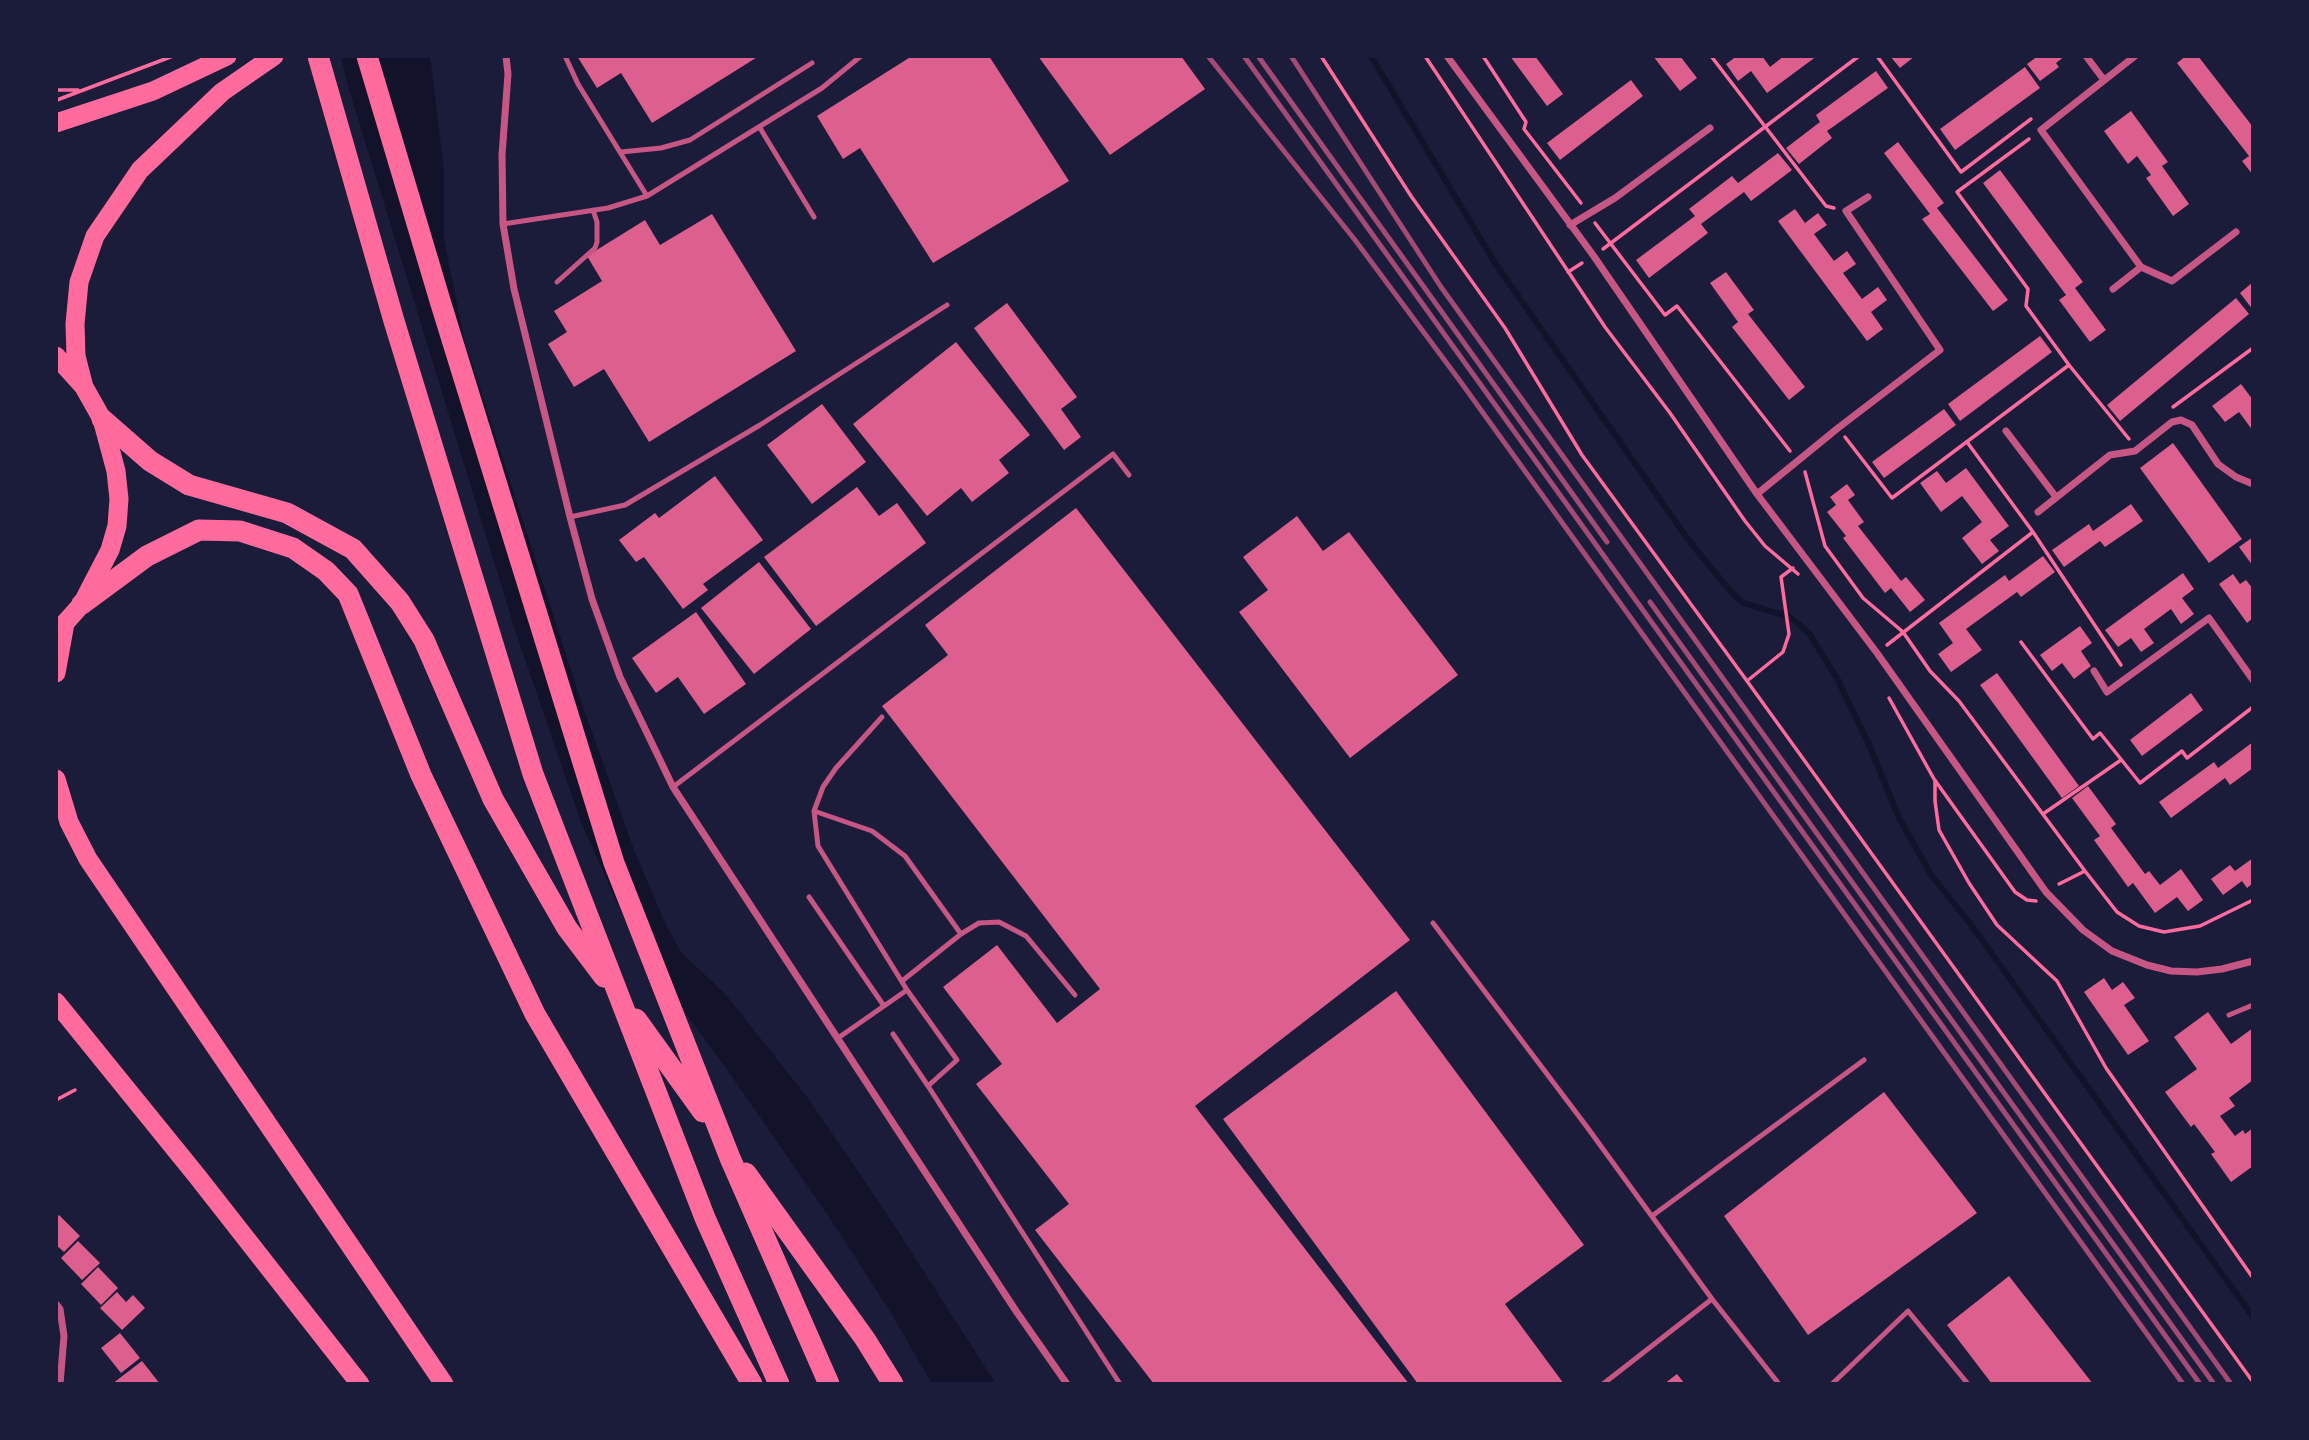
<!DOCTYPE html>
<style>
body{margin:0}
#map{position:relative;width:2309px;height:1440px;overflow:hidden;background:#1b1b3a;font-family:"IBM Plex Sans",sans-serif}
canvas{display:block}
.frame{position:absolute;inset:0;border:58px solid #1b1b3a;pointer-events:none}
</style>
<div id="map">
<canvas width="2309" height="1440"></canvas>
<div class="frame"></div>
</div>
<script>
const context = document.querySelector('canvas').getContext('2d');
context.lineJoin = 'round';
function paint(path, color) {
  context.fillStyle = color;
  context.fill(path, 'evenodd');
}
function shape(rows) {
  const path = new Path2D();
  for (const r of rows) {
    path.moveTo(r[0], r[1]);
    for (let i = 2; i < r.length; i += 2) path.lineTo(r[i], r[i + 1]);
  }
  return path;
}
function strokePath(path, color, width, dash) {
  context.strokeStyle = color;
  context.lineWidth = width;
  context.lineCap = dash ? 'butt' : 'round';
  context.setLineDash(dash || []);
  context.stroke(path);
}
paint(shape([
 [341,56,430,56,444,171,444,240,464,339,582,704,634,850,666,925,681,952,726,995,807,1097,883,1208,996,1384,932,1384,894,1318,838,1230,726,1068,637,947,581,822,516,633,348,86]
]), '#12122b');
strokePath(shape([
 [1371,56,1495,263,1687,538,1730,591,1743,603,1790,617,1809,633,1838,680,1870,747,1899,818,1932,876,1972,926,2253,1317]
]), '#12122b', 6);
paint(shape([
 [577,56,759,56,652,123,621,73,597,88],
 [912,56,989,56,1069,181,933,263,860,148,843,159,817,116],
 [1038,56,1181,56,1205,89,1110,155],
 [1510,56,1535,56,1563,94,1547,106],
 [1653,56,1680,56,1697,78,1680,91],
 [1737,56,1762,56,1770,67,1784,56,1817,56,1767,93,1751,71,1738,81,1726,64],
 [1890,56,1915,56,1900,68],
 [2038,56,2065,56,2056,63,2059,67,2040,81,2027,64],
 [2186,56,2198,56,2253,127,2253,175,2242,161,2249,156,2177,63],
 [2025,67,2040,88,1955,150,1940,129],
 [1876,71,1888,88,1827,131,1832,138,1799,164,1786,148,1820,122,1816,115],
 [1631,80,1643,96,1560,160,1547,143],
 [2131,111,2168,162,2162,166,2189,204,2173,216,2146,178,2151,175,2137,156,2128,164,2104,131],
 [1898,142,1944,203,1937,208,2008,300,1993,311,1922,219,1930,214,1884,153],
 [1778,153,1792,170,1751,201,1744,192,1701,224,1708,233,1649,278,1636,260,1695,216,1689,209,1732,176,1738,183],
 [2000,170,2083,282,2075,288,2106,330,2090,342,2059,300,2066,295,1983,183],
 [1795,209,1805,223,1818,213,1827,225,1814,234,1834,261,1847,251,1856,264,1843,273,1862,299,1878,287,1887,300,1871,312,1883,329,1867,341,1778,221],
 [712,214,796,351,649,442,604,369,574,387,548,344,567,332,554,311,602,281,587,256,645,220,660,245],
 [1726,272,1754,310,1748,314,1805,387,1789,400,1732,327,1738,322,1710,283],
 [2253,282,2253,310,2240,293],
 [2236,298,2249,314,2120,421,2107,405],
 [1007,303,1077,397,1061,409,1081,437,1064,450,974,328],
 [2040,336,2052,352,1960,421,1948,404],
 [956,342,1030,435,999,460,1009,473,972,502,961,488,927,516,853,424],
 [2241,384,2253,400,2253,431,2239,412,2225,422,2212,406],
 [822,404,866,462,812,504,767,445],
 [1944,409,1956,425,1884,478,1872,462],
 [2173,443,2242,539,2209,563,2140,468],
 [1966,468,2009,526,1990,540,1999,551,1982,564,1962,538,1982,522,1962,496,1941,512,1920,483,1937,471,1946,483],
 [715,476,763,540,703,584,708,590,683,609,644,557,636,562,619,540,655,513,659,518],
 [1847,484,1855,495,1848,500,1864,522,1858,526,1901,581,1906,577,1925,600,1910,612,1891,588,1885,593,1843,538,1846,536,1827,512,1836,505,1830,497],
 [857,487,879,516,897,503,926,543,816,626,764,557],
 [2131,504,2143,521,2105,547,2100,541,2064,567,2052,550,2089,524,2093,531],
 [1076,508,1410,940,1195,1106,1409,1384,1154,1384,1035,1230,1069,1204,976,1084,1002,1064,943,987,997,945,1057,1023,1100,989,882,706,948,655,925,625],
 [1297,516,1323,551,1349,532,1458,675,1350,758,1239,612,1268,590,1243,557],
 [2253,537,2253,566,2239,547],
 [2043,556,2055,572,2021,597,2017,592,1966,629,1982,650,1951,672,1938,654,1953,643,1939,623,2005,575,2009,581],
 [759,562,811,629,754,674,701,608],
 [2183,573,2194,589,2182,598,2194,614,2181,624,2171,609,2144,629,2154,643,2141,652,2131,638,2118,647,2105,630],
 [2233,574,2240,584,2246,580,2253,589,2253,618,2247,623,2219,584],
 [696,612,746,684,704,714,678,677,656,693,632,658],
 [2080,626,2092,643,2081,651,2091,666,2074,679,2062,663,2052,671,2040,655],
 [1997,673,2079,786,2062,798,1980,685],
 [2191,693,2203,710,2142,756,2130,740],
 [2253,742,2253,768,2230,785,2225,778,2171,818,2159,802,2214,762,2218,768],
 [2088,786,2116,824,2111,828,2145,874,2149,871,2160,885,2181,869,2203,900,2188,911,2177,897,2155,913,2133,883,2128,887,2094,840,2100,836,2072,798],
 [2253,858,2253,883,2247,888,2242,881,2223,895,2211,879,2230,865,2235,871],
 [2104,978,2112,990,2123,982,2135,998,2124,1005,2149,1041,2128,1055,2084,992],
 [1396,991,1584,1245,1505,1304,1564,1384,1418,1384,1223,1119],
 [2208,1012,2231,1044,2253,1028,2253,1080,2229,1098,2235,1106,2220,1116,2235,1136,2243,1130,2245,1134,2253,1128,2253,1166,2231,1182,2211,1154,2215,1152,2194,1124,2191,1127,2165,1092,2197,1069,2174,1037],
 [1884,1092,1977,1213,1808,1335,1724,1216],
 [59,1215,80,1236,64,1252,56,1245,56,1218],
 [78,1241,100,1263,82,1280,61,1258],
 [98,1267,118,1288,101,1305,81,1284],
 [2009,1276,2093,1384,1992,1384,1947,1325],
 [117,1292,126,1302,133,1295,145,1308,122,1330,100,1308],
 [120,1333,140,1358,121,1373,101,1348],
 [142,1361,160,1384,112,1384],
 [1677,1374,1685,1384,1664,1384]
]), '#dd5f8e');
strokePath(shape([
 [1321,56,1411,196,1505,328,1582,455,1747,681,2253,1382],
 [1425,56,1605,327,1670,413,1745,521,1765,546,1798,574],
 [1483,56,1526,122,1524,129,1581,203],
 [1711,56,1826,206,1834,208],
 [1877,56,1961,172,2031,119],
 [56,90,78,90],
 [57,100,173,56],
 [1595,223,1665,315,1677,306,1790,451],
 [1603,249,1859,56],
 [1568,272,1582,263],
 [2069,365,2129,439],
 [2173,407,2253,348],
 [1845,437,1892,498,2069,365,2026,306,2028,289,1957,192,2029,139],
 [1967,442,2033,532,2121,665],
 [1805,472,1825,546,1863,598,1903,632,1930,671,1959,701,2085,871],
 [2021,642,2093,739,2100,733,2140,783,2182,751,2187,758,2253,707],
 [1887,645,2033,532],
 [1747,681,1783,652,1789,634,1781,577,1793,568],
 [1889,698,1934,779,2015,892,2027,900,2036,901],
 [1935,780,1935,801,1939,830,1969,883,1997,925,2057,981,2106,1068,2253,1278],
 [2043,814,2121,760],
 [2059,884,2085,871,2117,912,2139,926,2164,932,2200,926,2253,900],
 [56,1100,75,1090]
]), '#ff6b9d', 3.5);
strokePath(shape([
 [565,56,578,84,647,196],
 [760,128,814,217],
 [621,152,661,148,690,140,812,63],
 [503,224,608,208,647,196,822,88,861,56],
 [557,282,595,248,597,242,597,222,593,210],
 [570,517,625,505,760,425,947,305],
 [673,787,1113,454,1129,475],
 [814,811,872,831,905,856,961,934],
 [809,897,884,1006],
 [1433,923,1587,1127,1712,1299,1779,1384],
 [902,981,961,934,979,923,999,922,1026,936,1075,995],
 [907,990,957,1060,928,1086,1120,1384],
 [2229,1015,2253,1005],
 [893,1034,928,1086],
 [838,1038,907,990,818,846,814,811,823,787,836,768,882,717],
 [1652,1216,1864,1060],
 [1603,1384,1712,1299],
 [1832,1384,1908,1311,1968,1384]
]), '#c65784', 5);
strokePath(shape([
 [506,56,508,74,502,155,503,224,514,289,570,517,592,599,620,677,673,787,1016,1311,1067,1384],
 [1447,56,1593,255,1757,494,1877,653,2046,892,2083,930,2112,951,2147,965,2171,971,2197,972,2222,969,2253,961],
 [2086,56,2104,80],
 [1570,225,1615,198,1710,128],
 [2141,267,2172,281,2236,232],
 [2113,289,2141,267,2041,130,2135,56],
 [2006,431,2056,497],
 [1757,494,1838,428,1940,350,1846,211,1868,197],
 [2038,512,2110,455,2135,451,2172,422,2181,420,2192,425,2218,464,2236,477,2253,484],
 [2094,671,2107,692,2209,618,2253,680],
 [56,1304,60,1309,64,1336,60,1384]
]), '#c65784', 7);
strokePath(shape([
 [56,123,153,91,227,56],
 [56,356,84,387,102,419,116,471,119,499,117,526,110,550,82,604,65,623,56,630],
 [84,387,76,356,75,324,79,282,95,236,140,170,222,92,274,56],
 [56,673,65,623],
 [56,779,69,822,88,859,444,1384],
 [56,1002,197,1176,360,1384]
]), '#ff6b9d', 19);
strokePath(shape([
 [318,56,394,321,533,774,705,1218,779,1384],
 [367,56,441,304,614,863,730,1158,829,1384],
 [102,419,150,461,189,485,287,513,353,549,400,602,424,640,493,799,567,928,604,977],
 [82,604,147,556,199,530,240,531,293,548,326,571,348,594,421,775,535,1014,752,1384],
 [636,1019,703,1112],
 [746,1173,865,1339,893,1384]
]), '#ff6b9d', 21);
strokePath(shape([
 [1208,56,1355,240,1460,381,2183,1384],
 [1244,56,2200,1384],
 [1258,56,1607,542],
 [1291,56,1441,287,2231,1384],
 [1650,602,2214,1384]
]), '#a44b75', 5);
</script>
